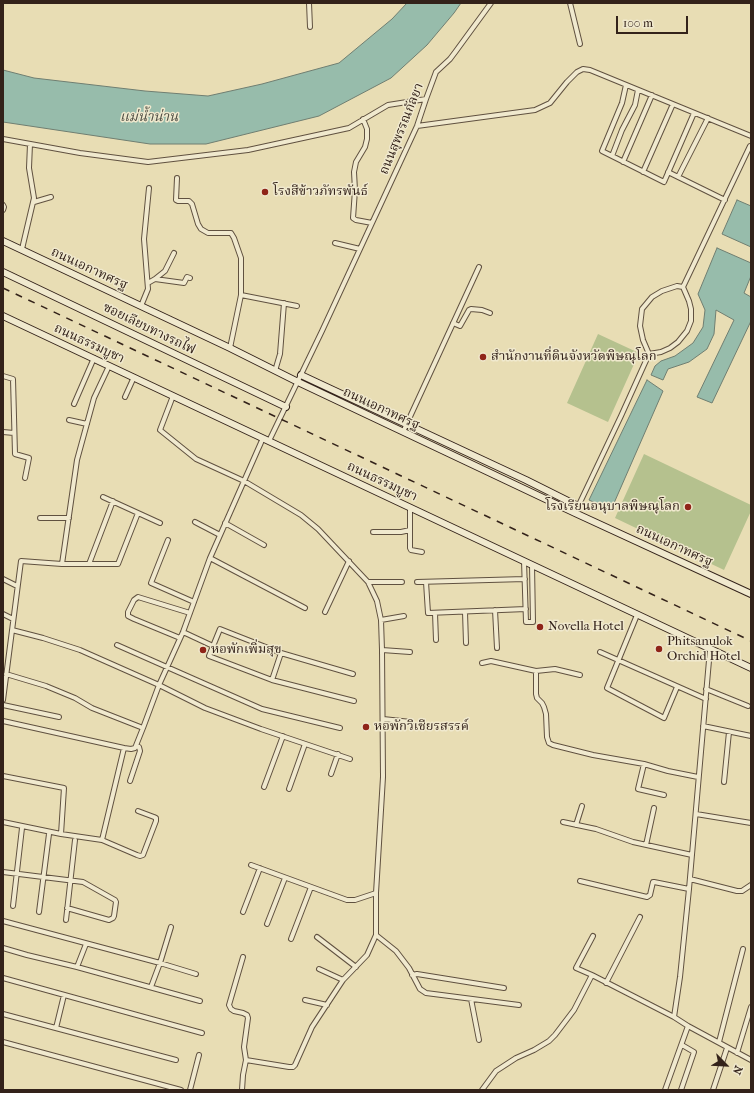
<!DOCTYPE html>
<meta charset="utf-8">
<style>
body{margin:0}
#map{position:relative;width:754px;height:1093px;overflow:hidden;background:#e8ddb4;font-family:"IM FELL French Canon",serif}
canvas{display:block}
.frame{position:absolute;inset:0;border:4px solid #33221a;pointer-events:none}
.north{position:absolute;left:706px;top:1045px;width:40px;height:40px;-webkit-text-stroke:3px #f0e9ce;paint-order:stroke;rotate:114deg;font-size:11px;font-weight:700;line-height:16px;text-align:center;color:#33221a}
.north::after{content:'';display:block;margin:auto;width:14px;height:18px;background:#33221a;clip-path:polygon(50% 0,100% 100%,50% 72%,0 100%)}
.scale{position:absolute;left:616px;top:16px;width:72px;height:18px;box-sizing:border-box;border:2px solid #33221a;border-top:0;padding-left:5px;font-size:12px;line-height:14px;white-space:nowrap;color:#33221a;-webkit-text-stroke:3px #f0e9ce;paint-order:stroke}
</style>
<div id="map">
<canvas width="754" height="1093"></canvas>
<div class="frame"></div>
<div class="north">N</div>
<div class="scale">100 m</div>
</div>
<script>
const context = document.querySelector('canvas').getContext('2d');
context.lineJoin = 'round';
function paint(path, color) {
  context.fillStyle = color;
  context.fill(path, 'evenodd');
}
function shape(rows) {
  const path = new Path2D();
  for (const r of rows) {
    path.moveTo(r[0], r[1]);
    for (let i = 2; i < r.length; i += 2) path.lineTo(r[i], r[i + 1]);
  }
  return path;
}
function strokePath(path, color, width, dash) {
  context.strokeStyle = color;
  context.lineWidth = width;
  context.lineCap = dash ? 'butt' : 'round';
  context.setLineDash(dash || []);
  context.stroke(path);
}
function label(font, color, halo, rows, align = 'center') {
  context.font = font + ' "IM FELL French Canon","Noto Serif Thai",serif';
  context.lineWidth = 3;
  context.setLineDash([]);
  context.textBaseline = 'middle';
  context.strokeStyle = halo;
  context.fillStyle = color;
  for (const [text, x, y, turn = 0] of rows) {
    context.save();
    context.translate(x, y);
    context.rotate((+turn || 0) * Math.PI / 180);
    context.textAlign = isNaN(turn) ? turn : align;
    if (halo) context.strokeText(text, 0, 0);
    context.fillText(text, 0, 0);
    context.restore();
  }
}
paint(shape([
 [598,334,639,353,608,422,567,403],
 [644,454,751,505,751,511,724,570,615,518]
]), '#b5c18e');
const water = shape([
 [407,3,461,3,454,13,427,45,391,78,319,116,206,144,150,144,3,122,3,70,34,78,145,91,208,96,262,84,339,63,392,19,407,3],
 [737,200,751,206,751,247,722,234,737,200],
 [717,248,751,263,751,276,744,293,751,297,751,321,712,403,697,397,734,320,716,310,714,334,707,349,689,362,668,369,663,380,651,375,655,366,661,361,675,356,693,343,703,327,705,310,698,294,717,248],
 [647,380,663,391,611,510,589,500,647,380]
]);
paint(water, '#97bcab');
strokePath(water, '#6f7e71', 1);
const street = shape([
 [309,3,310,27],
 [570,3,580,44],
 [626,85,622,103,602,151,664,182,694,113],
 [363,119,367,129,367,139,365,147,356,162,354,172,355,190,353,218,356,220,372,223],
 [417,126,535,110,550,103,567,82,577,72,583,69,590,70,751,136],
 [3,139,80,153,148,162,248,150,349,128,388,105,426,99],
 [612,156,622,130,635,105,638,90],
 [623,162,652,95],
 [643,172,673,104],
 [668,172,725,200],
 [678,177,708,118],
 [177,178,176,200,178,201,189,201,192,204,198,224,201,229,208,233,231,233,234,238,241,258,241,295,230,348],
 [34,202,51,197],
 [3,205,4,207,3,210],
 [335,243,360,249],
 [22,249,34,198,29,168,30,144],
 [155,279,184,283,187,277,190,278],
 [148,283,155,279,165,271,174,253],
 [677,286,683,287,689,301,691,309,691,321,687,331,678,342,670,348,661,352,649,354,643,340,640,326,642,309,652,297,662,291,677,286],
 [683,287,750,146,751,146],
 [241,295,297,306],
 [141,306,148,289,144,239,149,188],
 [453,323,460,326,469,310,471,309,482,310,490,313],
 [275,371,280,354,284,303],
 [3,376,13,379,15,454,29,458,25,478],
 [173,396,160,430,196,459,244,481,301,515,318,529,368,582,377,601,381,620,382,650,383,777,376,893,376,935,367,955,343,980,312,1027,295,1065,293,1067,289,1067,246,1060,243,1075,242,1090],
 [125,397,134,377],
 [74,404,94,358],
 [69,420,87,424],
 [3,432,14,433],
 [403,432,479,267],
 [269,441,322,331,417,126,426,99,436,72,450,59,456,51,491,3],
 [103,497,160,523],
 [410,507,410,548,411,550,422,552],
 [575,513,621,416,649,354],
 [40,518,69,518],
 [195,522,220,535],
 [225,523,264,545],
 [373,532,401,532,410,530],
 [168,540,151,583,194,602],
 [210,558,305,608],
 [524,561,526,622,533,622,532,565],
 [62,564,118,564,138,513],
 [89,564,113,501],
 [3,579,17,586],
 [368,582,402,582],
 [417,582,525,579],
 [426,582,428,613,526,609],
 [495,610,497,648],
 [325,612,349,561],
 [465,612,466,643],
 [435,613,436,640],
 [3,614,13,619],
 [637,615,607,688,664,718,677,687],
 [381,620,404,616],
 [12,630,43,638,80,650,159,685,205,708,261,729,350,759],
 [183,632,213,646],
 [180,638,134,619,128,616,128,612,134,600,138,597,190,613],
 [117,645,262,709,340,728],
 [382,650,410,652],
 [600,652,706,699],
 [482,663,491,661,536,671,536,694,537,698,542,703,544,707,546,714,547,737,549,743,553,745,593,755,644,764,668,771,698,777],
 [536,671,555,669,580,675],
 [6,674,46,686,75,698,92,708,143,728],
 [353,674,281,653,220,629,209,656,272,680,354,701],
 [272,680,281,653],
 [706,689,748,706],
 [3,700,21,561,62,564,77,460,94,398,109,366],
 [3,705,59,717],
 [383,719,411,722],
 [3,721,124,748,131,749,135,748,143,728,159,685,183,632,210,558,263,438],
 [703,726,751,736],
 [644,764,638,789,664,795],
 [331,774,338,754],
 [3,776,64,788,61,834],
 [130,781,140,751,139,747,136,746],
 [724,782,729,732],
 [264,787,283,736],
 [289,789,305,744],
 [696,814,751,823],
 [3,822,61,834,102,840,137,855,140,856,143,855,156,821,156,818,154,817,138,811],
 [563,822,596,829,633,842,692,855],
 [576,825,582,806],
 [102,840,124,748],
 [646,845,654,808],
 [251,865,347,900,355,900,376,893],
 [3,872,83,882,115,900,116,902,114,916,113,918,109,920,67,908],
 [690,879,737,891,742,891,751,885],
 [580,881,647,897,650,895,653,882,654,882,689,889],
 [13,906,22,828],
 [39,912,49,834],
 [243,912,260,868],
 [66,920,75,840],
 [3,921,160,963,196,974],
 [267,924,285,878],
 [376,935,396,951,409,968,420,989,426,993,519,1005],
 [593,936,576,968,592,975,674,1017,688,1026,751,1060],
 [317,937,356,967],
 [291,939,311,887],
 [3,948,27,955,77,967,200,1001],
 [243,957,229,1005,231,1009,234,1011,243,1013,247,1015,248,1018,244,1047,246,1060],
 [77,967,86,944],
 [319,969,343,980],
 [412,975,417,974,504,988],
 [3,978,202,1033],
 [606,983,640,917],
 [151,987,160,963,171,927],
 [471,999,479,1040],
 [305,1000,327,1005],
 [3,1014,176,1060],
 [674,1017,680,977,689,889,710,649],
 [56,1028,64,995],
 [3,1042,181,1090],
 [719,1042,743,949],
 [737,1053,751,1007],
 [190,1090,199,1055],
 [482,1090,496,1071,516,1058,534,1050,549,1041,555,1035,574,1010,592,975],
 [665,1090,688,1026],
 [681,1090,694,1052,682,1045],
 [713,1090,727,1048]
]);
const secondary = shape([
 [3,241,230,348,298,382,575,513,751,594],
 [3,272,286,407],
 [3,316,751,668],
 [301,375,526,480,578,506]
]);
strokePath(street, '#605140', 6);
strokePath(secondary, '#33221a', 8);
strokePath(street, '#f0e9ce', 4);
strokePath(secondary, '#f0e9ce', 6);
strokePath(shape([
 [3,288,751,641]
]), '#33221a', 1.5, [7, 7]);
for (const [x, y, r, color] of [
 [265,192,4,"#8f2418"],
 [483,357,4,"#8f2418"],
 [688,507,4,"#8f2418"],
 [540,627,4,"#8f2418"],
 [659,649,4,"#8f2418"],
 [203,650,4,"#8f2418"],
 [366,727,4,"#8f2418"]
]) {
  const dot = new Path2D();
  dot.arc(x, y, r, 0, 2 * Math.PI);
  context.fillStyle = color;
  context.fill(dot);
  strokePath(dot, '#f0e9ce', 1.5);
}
label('13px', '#33221a', '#f0e9ce', [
 ["ถนนสุพรรณกัลยา",402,129,-68],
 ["ถนนเอกาทศรฐ",89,269,25],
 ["ซอยเลียบทางรถไฟ",149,329,26],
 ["ถนนธรรมบูชา",89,344,25],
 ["ถนนเอกาทศรฐ",381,409,25],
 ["ถนนธรรมบูชา",382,482,25],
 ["ถนนเอกาทศรฐ",674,546,25]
]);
label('13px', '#33221a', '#f0e9ce', [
 ["โรงสีข้าวภัทรพันธ์",273,192],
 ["สำนักงานที่ดินจังหวัดพิษณุโลก",491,357],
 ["โรงเรียนอนุบาลพิษณุโลก",680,507,"right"],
 ["Novella Hotel",548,627],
 ["Phitsanulok",667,642],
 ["Orchid Hotel",667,657],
 ["หอพักเพิ่มสุข",211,650],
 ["หอพักวิเชียรสรรค์",374,727]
], 'left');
label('italic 14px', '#515046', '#f0e9ce', [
 ["แม่น้ำน่าน",149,118]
]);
</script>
